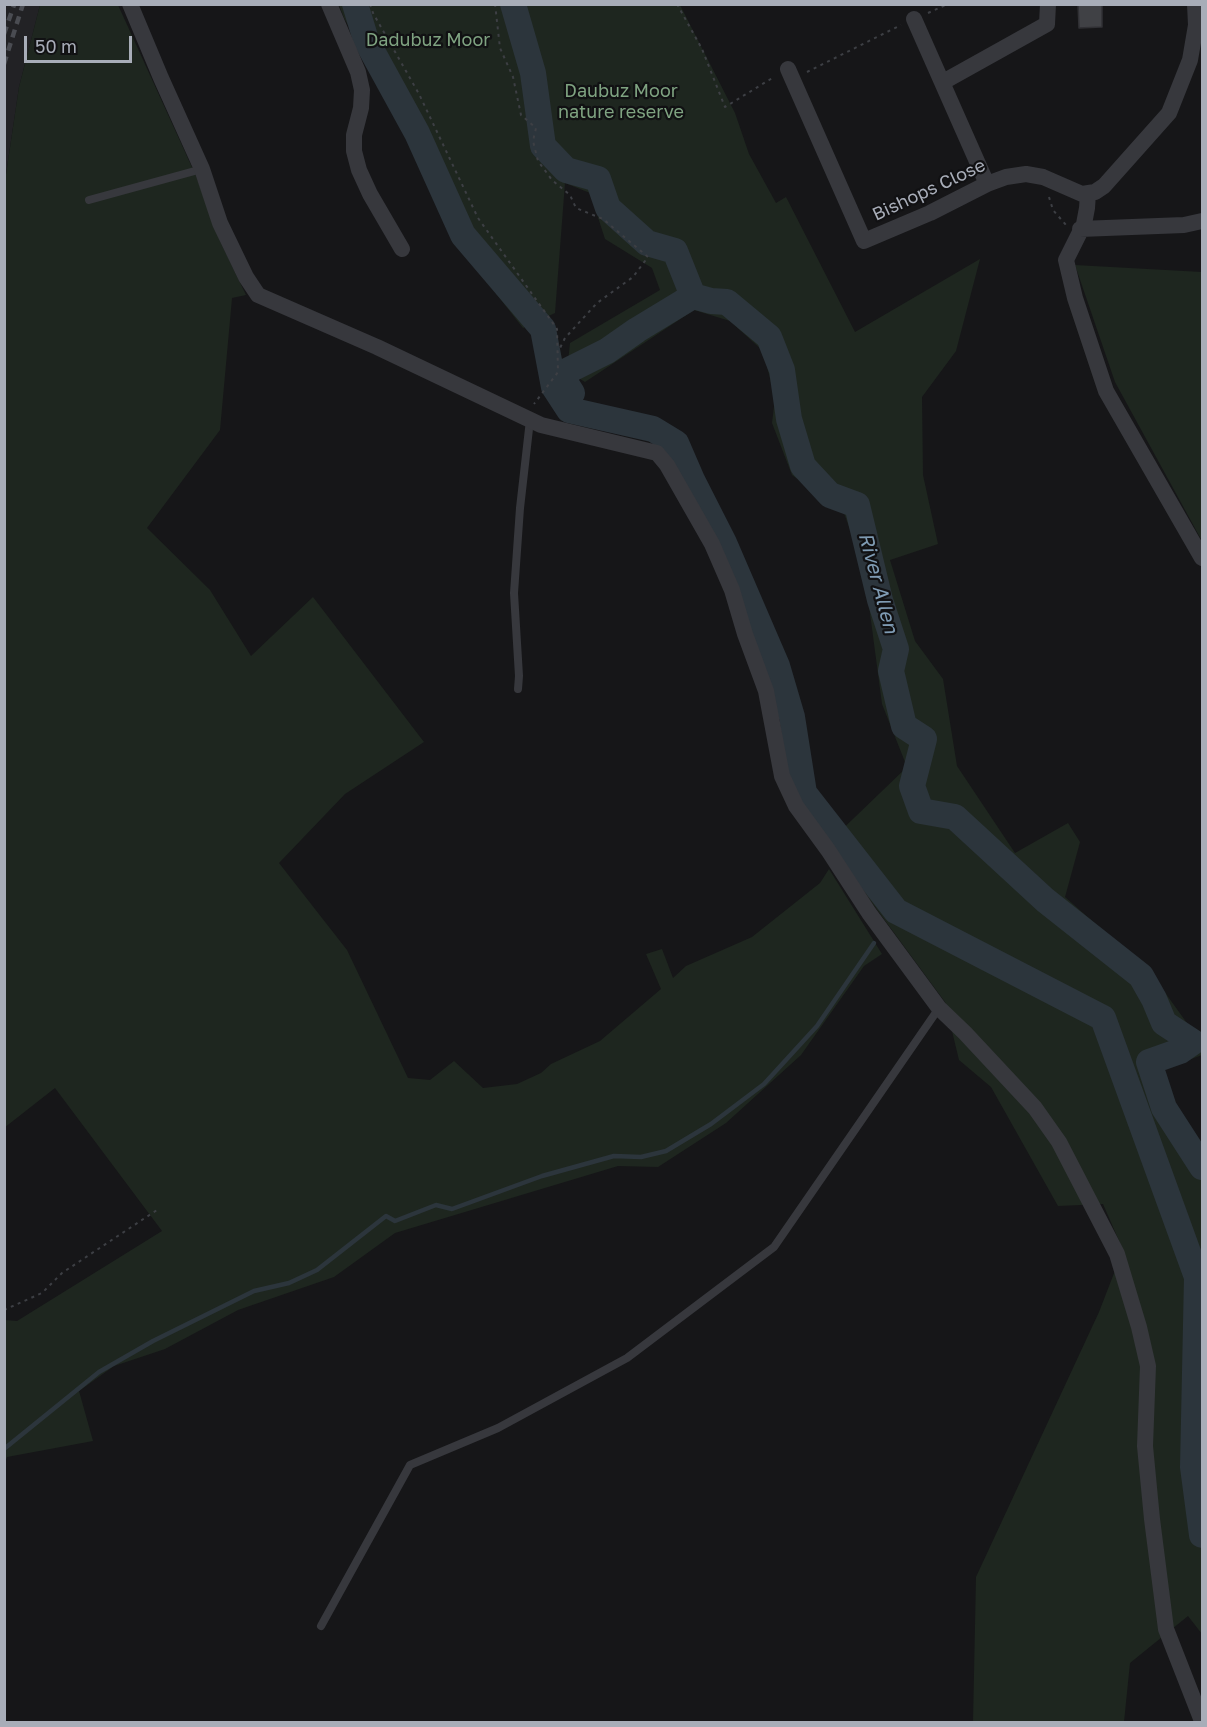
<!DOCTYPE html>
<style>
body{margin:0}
#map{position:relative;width:1207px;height:1727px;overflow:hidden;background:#161618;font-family:"Golos Text",sans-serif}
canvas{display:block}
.frame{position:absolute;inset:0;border:6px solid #a8adb8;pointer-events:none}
.scale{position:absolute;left:24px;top:36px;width:108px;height:27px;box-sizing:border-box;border:3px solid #a8adb8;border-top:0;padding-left:8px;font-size:18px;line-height:21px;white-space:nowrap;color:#a8adb8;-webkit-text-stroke:4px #111113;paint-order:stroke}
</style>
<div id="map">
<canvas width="1207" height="1727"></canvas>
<div class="frame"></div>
<div class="scale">50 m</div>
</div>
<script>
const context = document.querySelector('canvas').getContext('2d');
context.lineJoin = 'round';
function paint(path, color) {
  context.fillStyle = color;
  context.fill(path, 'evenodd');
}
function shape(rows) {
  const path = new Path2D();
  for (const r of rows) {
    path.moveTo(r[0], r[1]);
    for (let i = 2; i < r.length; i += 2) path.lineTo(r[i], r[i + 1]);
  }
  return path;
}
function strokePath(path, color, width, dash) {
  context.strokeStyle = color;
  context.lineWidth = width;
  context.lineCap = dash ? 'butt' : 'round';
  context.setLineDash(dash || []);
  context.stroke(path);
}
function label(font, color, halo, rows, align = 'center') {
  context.font = font + ' "Golos Text",sans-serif';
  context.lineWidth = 4.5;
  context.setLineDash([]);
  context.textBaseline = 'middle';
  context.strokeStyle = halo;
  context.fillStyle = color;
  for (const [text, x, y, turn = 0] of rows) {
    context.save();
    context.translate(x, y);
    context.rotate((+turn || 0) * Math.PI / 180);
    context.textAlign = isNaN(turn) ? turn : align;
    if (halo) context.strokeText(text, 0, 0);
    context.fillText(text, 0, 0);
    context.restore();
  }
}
paint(shape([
 [5,5,40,5,19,87,5,181]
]), '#222225');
paint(shape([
 [40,5,118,5,196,176,220,241,246,295,232,298,220,430,147,528,210,590,251,656,313,597,424,742,345,794,279,863,347,950,408,1078,430,1080,454,1061,483,1088,517,1084,541,1073,551,1064,600,1041,661,989,646,954,662,949,673,978,686,966,752,937,820,883,829,869,882,954,864,966,801,1055,726,1123,658,1167,618,1166,395,1233,334,1277,238,1310,165,1349,114,1366,79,1391,93,1441,7,1457,5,1462,5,1320,17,1321,162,1231,55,1088,4,1128,5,181,19,87],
 [339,5,680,5,735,113,749,154,776,203,786,197,855,332,980,259,956,351,922,397,923,475,938,544,890,560,915,641,943,679,957,766,1015,853,1068,823,1080,842,1065,897,1151,973,1202,1044,1202,1055,1146,1076,1202,1157,1202,1634,1188,1616,1130,1663,1124,1722,973,1722,976,1577,1099,1312,1123,1250,1103,1204,1058,1206,991,1087,959,1060,945,1002,828,843,907,767,882,704,864,568,844,513,792,475,772,423,775,398,763,351,730,321,694,310,585,382,567,371,570,343,660,290,652,268,605,239,590,193,565,183,555,313,523,328,461,249,392,105,344,18],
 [1075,265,1202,272,1202,541,1115,382]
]), '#1e261f');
strokePath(shape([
 [890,920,896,911],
 [1193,1042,1202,1039],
 [4,1449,99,1372,153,1341,254,1291,289,1283,317,1270,386,1216,395,1221,436,1205,452,1209,542,1176,614,1156,641,1157,666,1151,711,1124,764,1084,817,1026,874,943]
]), '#2c353c', 4.5);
strokePath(shape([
 [355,4,366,40,417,133,463,235,543,329,554,387,569,410,653,429,676,443,692,480,724,543,777,666,792,717,804,793,896,911,1103,1018,1197,1277,1193,1467,1202,1535],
 [513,4,533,73,543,146,566,170,598,179,608,208,647,243,675,251,693,296,711,301,727,302,769,337,782,370,789,419,803,466,830,495,857,505,880,600,896,649,891,671,904,726,924,739,912,786,921,811,955,817,1045,900,1141,976,1154,999,1164,1023,1193,1042,1180,1051,1149,1062,1164,1108,1202,1167],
 [565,398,572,393,563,379,567,371,607,351,637,330,693,296]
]), '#2c353c', 26);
const building = shape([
 [1078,4,1102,4,1102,27,1079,28,1078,4]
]);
paint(building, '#404145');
strokePath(building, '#303034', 1.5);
strokePath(shape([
 [370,4,373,13,419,94,478,218,557,329,558,372,534,404],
 [495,4,500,48,513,77,521,115,536,128,533,141,538,161,552,180,570,195,576,208,603,219,648,257,633,277,597,303,565,338,558,352],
 [677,4,702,49,725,107,774,77],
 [928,13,948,4],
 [807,72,901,25],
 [1049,197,1053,210,1066,225],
 [4,1310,42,1293,62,1273,160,1208]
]), '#3d3f44', 2, [3, 4.5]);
strokePath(shape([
 [89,200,202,169],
 [518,689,519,676,514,593,520,508,530,420],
 [321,1626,410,1465,498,1428,627,1358,774,1247,939,1008]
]), '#37383d', 8);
strokePath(shape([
 [130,4,161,78,202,169,220,223,246,277,258,295,377,347,541,425,657,453,667,465,712,544,732,590,745,634,766,691,782,776,796,806,828,850,869,913,939,1008,965,1033,1035,1108,1059,1142,1117,1254,1139,1327,1148,1366,1145,1446,1152,1519,1166,1629,1202,1721],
 [329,4,358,72,362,90,361,108,354,135,354,151,359,170,370,194,402,249],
 [914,19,987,184],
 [788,69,864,241,930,213,987,184,1006,177,1026,174,1043,177,1082,194,1095,192,1104,186,1169,113,1190,60,1196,25,1195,4],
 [943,82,1047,24,1048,4],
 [1088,194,1087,208,1084,224,1066,260,1075,298,1106,391,1202,558],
 [1080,229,1184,225,1202,221]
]), '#37383d', 16);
strokePath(shape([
 [4,34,14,5],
 [4,64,23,4]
]), '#4a4c52', 4.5, [8, 6]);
label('18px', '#7fa381', '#111113', [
 ["Dadubuz Moor",428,40],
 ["Daubuz Moor",621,91],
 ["nature reserve",621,112]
]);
label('18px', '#a8adb8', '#111113', [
 ["Bishops Close",929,190,-25]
]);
label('italic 20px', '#7f9bb3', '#111113', [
 ["River Allen",878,583,75]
]);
</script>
